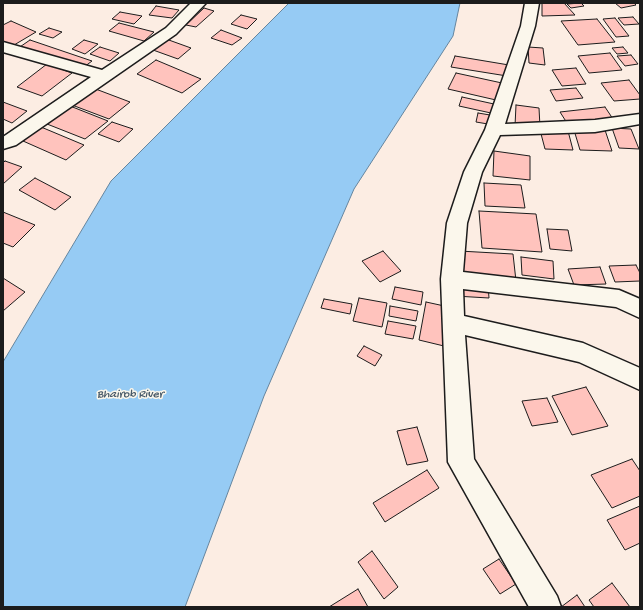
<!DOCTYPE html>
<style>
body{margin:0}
#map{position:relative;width:643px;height:610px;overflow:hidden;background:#fcede3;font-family:"Gochi Hand",sans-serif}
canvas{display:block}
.frame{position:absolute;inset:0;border:4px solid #1c1c1c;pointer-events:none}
</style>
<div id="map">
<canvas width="643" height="610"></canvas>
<div class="frame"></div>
</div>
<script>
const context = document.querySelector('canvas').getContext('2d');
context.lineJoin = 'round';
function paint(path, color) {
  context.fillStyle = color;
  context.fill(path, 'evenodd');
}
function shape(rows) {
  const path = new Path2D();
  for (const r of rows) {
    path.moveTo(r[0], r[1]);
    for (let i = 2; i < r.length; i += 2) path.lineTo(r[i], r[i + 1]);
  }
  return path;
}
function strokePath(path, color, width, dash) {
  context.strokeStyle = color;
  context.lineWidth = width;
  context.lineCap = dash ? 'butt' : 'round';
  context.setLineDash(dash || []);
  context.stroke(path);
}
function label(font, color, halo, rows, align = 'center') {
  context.font = font + ' "Gochi Hand",sans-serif';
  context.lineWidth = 3;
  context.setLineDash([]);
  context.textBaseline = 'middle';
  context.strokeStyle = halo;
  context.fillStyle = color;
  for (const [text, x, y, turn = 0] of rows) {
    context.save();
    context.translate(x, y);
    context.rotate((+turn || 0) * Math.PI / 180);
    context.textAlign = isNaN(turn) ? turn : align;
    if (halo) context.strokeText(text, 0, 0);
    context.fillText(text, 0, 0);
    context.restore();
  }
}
const water = shape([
 [289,3,460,3,453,36,354,189,264,396,185,607,3,607,3,362,111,181,289,3]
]);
paint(water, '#96cbf4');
strokePath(water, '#65859e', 1);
const building = shape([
 [542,3,564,3,575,15,542,16,542,3],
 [581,3,584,6,571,8,567,4,581,3],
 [615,3,634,3,636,5,621,8,615,3],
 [156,6,179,10,172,18,149,15,156,6],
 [204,8,214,11,196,27,186,25,204,8],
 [120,12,142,16,134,24,112,19,120,12],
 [241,15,257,19,247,29,231,24,241,15],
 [633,17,639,24,624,25,618,18,633,17],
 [615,18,629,36,616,37,603,19,615,18],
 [597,19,615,42,578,45,561,21,597,19],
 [11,21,36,32,9,48,3,45,3,25,11,21],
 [119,23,154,32,144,41,109,31,119,23],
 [49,28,62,32,53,38,39,34,49,28],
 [221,30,242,38,232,45,211,38,221,30],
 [166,39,191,48,178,59,153,50,166,39],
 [30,40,92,61,76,73,14,51,30,40],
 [84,40,98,44,85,54,72,49,84,40],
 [100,47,119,53,110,61,90,54,100,47],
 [528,47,543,48,545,65,529,63,528,47],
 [623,47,628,53,617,54,612,48,623,47],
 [610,53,622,70,589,73,578,56,610,53],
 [631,55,638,64,625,66,617,56,631,55],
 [455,56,509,65,507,76,451,67,455,56],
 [156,60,201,79,182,93,137,74,156,60],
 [47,64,72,73,42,96,17,87,47,64],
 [576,68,586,84,562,86,552,70,576,68],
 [456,73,502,83,496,100,448,89,456,73],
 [629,80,640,95,640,99,614,101,601,83,629,80],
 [93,88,130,102,109,119,72,105,93,88],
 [576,88,583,98,556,101,550,90,576,88],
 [462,97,494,104,491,113,459,106,462,97],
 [3,102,27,111,12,123,3,119,3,102],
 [516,105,539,108,540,127,515,126,516,105],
 [70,106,108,121,85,139,47,124,70,106],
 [605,107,613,119,567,123,560,112,605,107],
 [478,113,496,116,494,125,476,122,478,113],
 [112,122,133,129,119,142,98,134,112,122],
 [41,127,84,145,66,160,23,141,41,127],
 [612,128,631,129,639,149,619,148,612,128],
 [540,130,568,131,573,150,545,149,540,130],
 [574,130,605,130,612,151,580,150,574,130],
 [494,151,530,156,530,180,493,176,494,151],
 [5,161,22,167,3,184,3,163,5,161],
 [35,178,71,197,55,210,19,190,35,178],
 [484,183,521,185,525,208,485,206,484,183],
 [479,211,536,214,542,252,482,248,479,211],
 [3,212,35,225,13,247,3,243,3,212],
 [547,229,568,230,572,251,550,249,547,229],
 [383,251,401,271,380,282,362,261,383,251],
 [459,251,513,254,516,281,460,277,459,251],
 [521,257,553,261,554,279,522,275,521,257],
 [636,265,640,273,640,281,615,282,609,266,636,265],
 [600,267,606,284,574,285,568,269,600,267],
 [3,278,25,292,3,311,3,278],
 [454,282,488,285,489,298,455,296,454,282],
 [395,287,423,292,421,305,392,299,395,287],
 [359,298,387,303,382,327,353,321,359,298],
 [324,299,352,304,350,314,321,308,324,299],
 [426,302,449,307,444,346,419,340,426,302],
 [390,306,418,311,416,321,389,316,390,306],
 [388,321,416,326,413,339,385,334,388,321],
 [364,346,382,355,375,366,357,356,364,346],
 [586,387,608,426,572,435,552,396,586,387],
 [547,398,558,422,532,426,522,401,547,398],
 [417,427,428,461,407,465,397,431,417,427],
 [632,459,640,471,640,496,612,508,591,475,632,459],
 [427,470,439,488,385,522,373,503,427,470],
 [640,506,640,543,625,550,607,520,640,506],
 [372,551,398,587,384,599,358,562,372,551],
 [499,559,516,584,500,594,483,569,499,559],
 [612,583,630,607,594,607,589,600,612,583],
 [358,589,368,607,329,607,358,589],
 [577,595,585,607,561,607,577,595]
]);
paint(building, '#ffc3bd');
strokePath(building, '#1c1c1c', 1);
const minor = shape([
 [191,3,206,3,176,34,16,145,3,149,3,137,91,77,3,52,3,42,102,70,166,28,191,3],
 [525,3,539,3,535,26,505,124,595,120,640,114,640,124,595,132,500,135,482,172,467,223,463,272,619,290,640,299,640,318,616,307,463,289,464,316,583,343,640,368,640,390,579,362,465,335,474,459,557,596,561,607,529,607,448,462,441,279,447,223,464,172,485,130,521,26,525,3]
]);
strokePath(minor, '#1c1c1c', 3);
paint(minor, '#fbf7ec');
label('italic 12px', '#475968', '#fbf7ec', [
 ["Bhairob River",130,395]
]);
</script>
